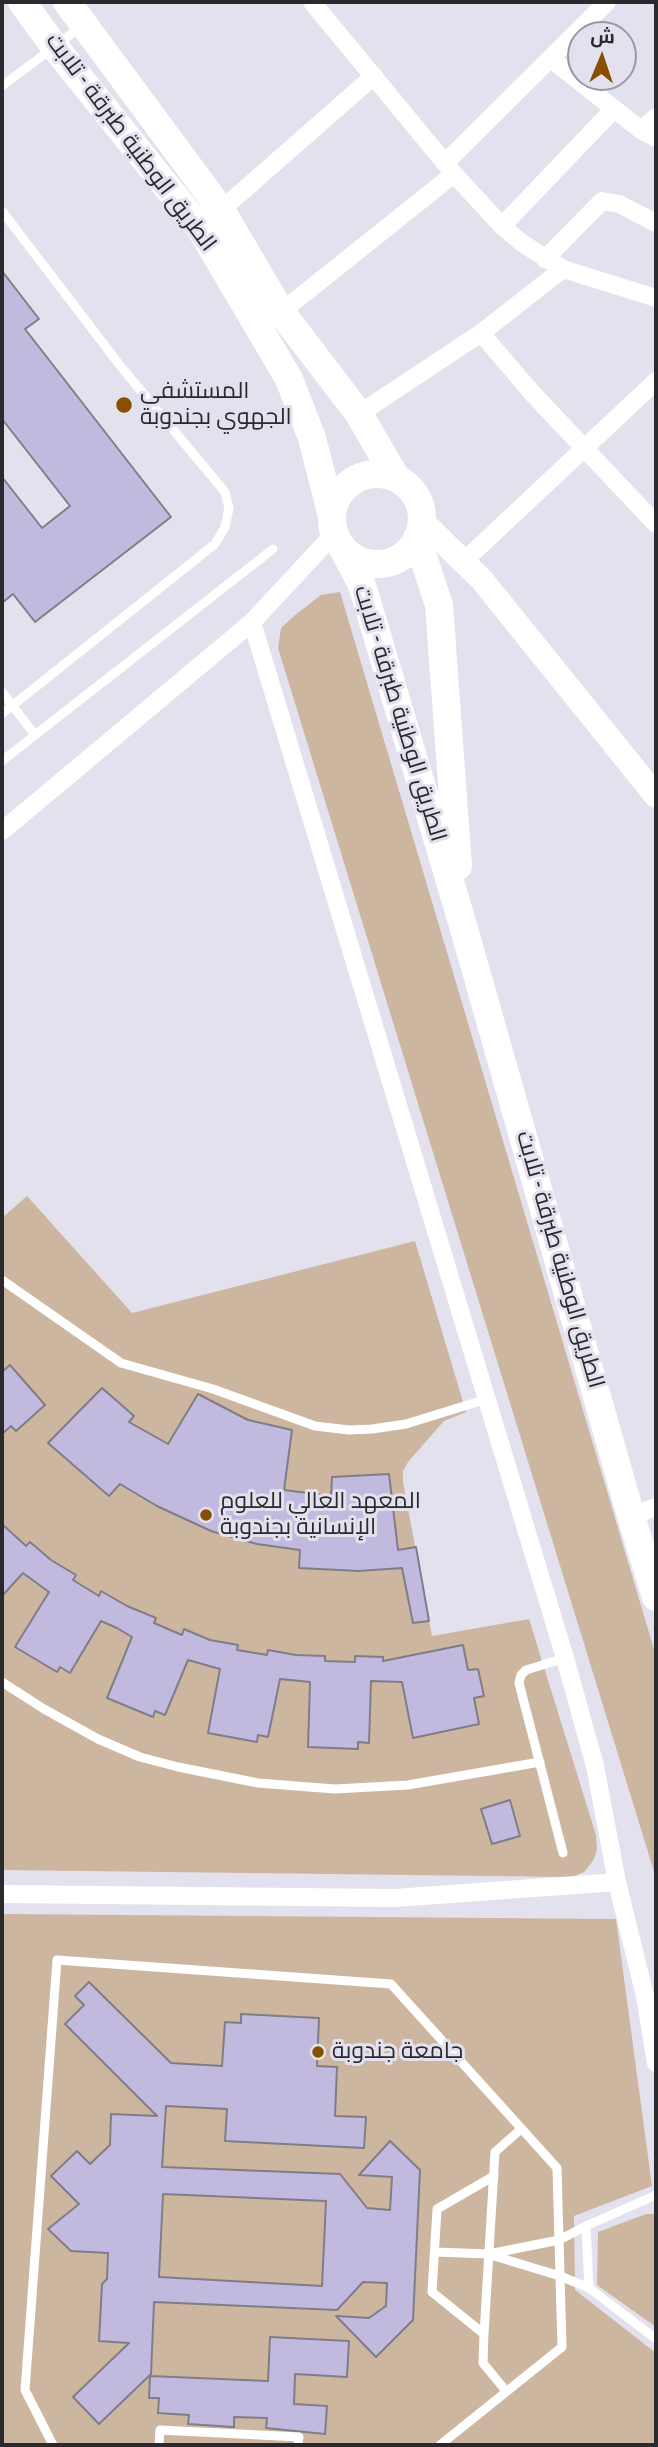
<!DOCTYPE html>
<meta charset="utf-8">
<style>
body{margin:0}
#map{position:relative;width:658px;height:2447px;overflow:hidden;background:#e3e1ed;font-family:"Roboto Condensed",Cairo,sans-serif}
canvas{display:block}
.frame{position:absolute;inset:0;border:4px solid #2a292e;pointer-events:none}
.north{position:absolute;left:567px;top:21px;width:70px;height:70px;box-sizing:border-box;background:#e3e1ed;border:2px solid #9997a1;border-radius:50%;rotate:2deg;font-size:19px;font-weight:700;line-height:28px;text-align:center;color:#2a292e}
.north::after{content:'';display:block;margin:auto;width:24px;height:32px;background:#874f01;clip-path:polygon(50% 0,100% 100%,50% 72%,0 100%)}
</style>
<div id="map">
<canvas width="658" height="2447"></canvas>
<div class="frame"></div>
<div class="north">ش</div>
</div>
<script>
const context = document.querySelector('canvas').getContext('2d');
context.lineJoin = 'round';
function paint(path, color) {
  context.fillStyle = color;
  context.fill(path, 'evenodd');
}
function shape(rows) {
  const path = new Path2D();
  for (const r of rows) {
    if (r.length === 3) {
      path.moveTo(r[0] + r[2], r[1]);
      path.arc(r[0], r[1], r[2], 0, 2 * Math.PI);
      continue;
    }
    path.moveTo(r[0], r[1]);
    for (let i = 2; i < r.length; i += 2) path.lineTo(r[i], r[i + 1]);
  }
  return path;
}
function strokePath(path, color, width, dash) {
  context.strokeStyle = color;
  context.lineWidth = width;
  context.lineCap = dash ? 'butt' : 'round';
  context.setLineDash(dash || []);
  context.stroke(path);
}
function label(font, color, halo, rows, align = 'center') {
  context.font = font + ' "Roboto Condensed",Cairo,sans-serif';
  context.lineWidth = 6;
  context.setLineDash([]);
  context.textBaseline = 'middle';
  context.strokeStyle = halo;
  context.fillStyle = color;
  for (const [text, x, y, turn = 0] of rows) {
    context.save();
    context.translate(x, y);
    context.rotate((+turn || 0) * Math.PI / 180);
    context.textAlign = isNaN(turn) ? turn : align;
    if (halo) context.strokeText(text, 0, 0);
    context.fillText(text, 0, 0);
    context.restore();
  }
}
paint(shape([
 [340,592,656,1656,656,1878,278,648,281,628,294,616,321,595],
 [27,1196,132,1313,415,1241,466,1412,444,1421,408,1462,403,1471,403,1482,432,1636,529,1619,596,1835,597,1850,593,1861,584,1872,572,1877,2,1870,2,1218],
 [2,1914,616,1919,652,2186,574,2216,575,2290,656,2353,656,2445,2,2445],
 [646,2214,656,2214,656,2327,597,2285,598,2232]
]), '#cdb6a0');
const building = shape([
 [2,271,39,319,25,329,171,517,35,622,13,594,2,603,2,477,42,528,70,506,2,419,2,271],
 [10,1365,45,1405,16,1431,11,1426,2,1434,2,1372,10,1365],
 [102,1388,134,1416,129,1422,168,1444,198,1394,248,1420,292,1430,284,1490,331,1496,332,1477,389,1474,398,1550,416,1547,429,1621,413,1623,402,1568,359,1571,299,1568,300,1550,257,1544,211,1531,157,1506,120,1484,109,1496,48,1443,102,1388],
 [2,1524,26,1546,30,1542,51,1560,76,1575,73,1580,99,1596,101,1591,127,1606,156,1618,154,1623,182,1635,184,1629,210,1640,238,1645,237,1650,267,1655,268,1650,296,1655,325,1656,325,1661,355,1662,355,1656,383,1657,383,1661,463,1645,468,1670,478,1669,484,1696,474,1698,479,1724,413,1738,402,1682,371,1681,369,1743,358,1742,358,1749,308,1747,310,1682,280,1679,268,1737,258,1735,257,1742,208,1733,220,1669,188,1660,165,1715,155,1711,153,1717,107,1698,132,1637,117,1628,101,1621,70,1673,60,1667,57,1672,15,1647,49,1592,23,1573,2,1596,2,1524],
 [510,1800,520,1836,492,1844,481,1809,510,1800],
 [89,1982,171,2063,222,2066,225,2022,241,2023,241,2014,319,2018,317,2066,337,2067,335,2116,366,2117,364,2148,225,2141,227,2109,166,2106,162,2167,340,2174,367,2208,390,2210,392,2177,359,2175,390,2141,420,2170,413,2320,376,2357,336,2316,369,2318,386,2306,387,2283,363,2282,337,2310,154,2302,151,2374,99,2424,73,2397,129,2343,99,2341,102,2284,107,2279,108,2253,71,2251,48,2229,79,2204,51,2176,77,2151,90,2164,110,2145,111,2114,157,2116,65,2024,84,2005,75,1996,89,1982],
 [163,2194,326,2201,322,2286,159,2277,163,2194],
 [270,2337,349,2341,347,2377,295,2374,294,2404,327,2406,325,2434,266,2428,267,2418,234,2417,234,2427,188,2424,189,2415,158,2413,159,2398,149,2398,150,2376,268,2381,270,2337]
]);
paint(building, '#c2bade');
strokePath(building, '#807d88', 2);
strokePath(shape([
 [2,86,82,26],
 [2,211,122,368,225,492,229,508,225,527,215,544,2,714],
 [2,692,35,735],
 [2,761,273,549],
 [2,1280,121,1363,213,1389,315,1426,349,1430,372,1429,406,1424,487,1399],
 [2,1682,44,1709,98,1739,140,1757,178,1767,258,1783,335,1789,408,1785,540,1762],
 [563,1853,519,1683,521,1675,526,1670,565,1658],
 [656,2195,586,2226,589,2288,656,2339],
 [435,2252,489,2254,559,2240,586,2226],
 [491,2255,560,2276,589,2288],
 [484,2334,432,2292,437,2209,494,2176],
 [506,2391,483,2363,484,2334,495,2152,521,2129],
 [53,2445,25,2390,57,1960,391,1984,557,2168,562,2347,440,2445],
 [159,2445,160,2430,299,2437,298,2445]
]), '#fff', 9);
strokePath(shape([
 [312,2,454,174,502,226,522,243,563,269,656,298],
 [551,59,641,130,656,138],
 [641,130,656,117],
 [445,163,607,2],
 [221,210,374,76],
 [502,226,614,109],
 [545,259,602,201,619,204,656,223],
 [281,312,454,174],
 [481,333,533,394,656,524],
 [359,414,481,333,563,269],
 [464,561,656,381],
 [252,622,565,1658,595,1766,617,1882,645,1996,656,2063],
 [2,831,252,622,334,534],
 [631,1516,656,1507],
 [2,1894,395,1898,617,1882]
]), '#fff', 18);
strokePath(shape([
 [422,521,482,580,656,796]
]), '#fff', 24);
strokePath(shape([
 [22,2,54,46,200,228,289,379,312,438,332,516],
 [67,2,221,210,281,312,359,414,396,478],
 [377,519,45],
 [417,538,439,605,458,866],
 [343,549,362,585,462,922,631,1516,656,1597]
]), '#fff', 28);
for (const [x, y, r, color] of [
 [124,405,9,"#874f01"],
 [206,1515,7,"#874f01"],
 [318,2052,7,"#874f01"]
]) {
  const dot = new Path2D();
  dot.arc(x, y, r, 0, 2 * Math.PI);
  context.fillStyle = color;
  context.fill(dot);
  strokePath(dot, '#e3e1ed', 2.5);
}
label('23px', '#2a292e', '#e3e1ed', [
 ["الطريق الوطنية طبرقة - تلابت",130,143,53],
 ["الطريق الوطنية طبرقة - تلابت",399,714,73],
 ["الطريق الوطنية طبرقة - تلابت",559,1260,74]
]);
label('23px', '#2a292e', '#e3e1ed', [
 ["المستشفى",140,392],
 ["الجهوي بجندوبة",140,418],
 ["المعهد العالي للعلوم",220,1502],
 ["الإنسانية بجندوبة",220,1528],
 ["جامعة جندوبة",332,2052]
], 'left');
</script>
